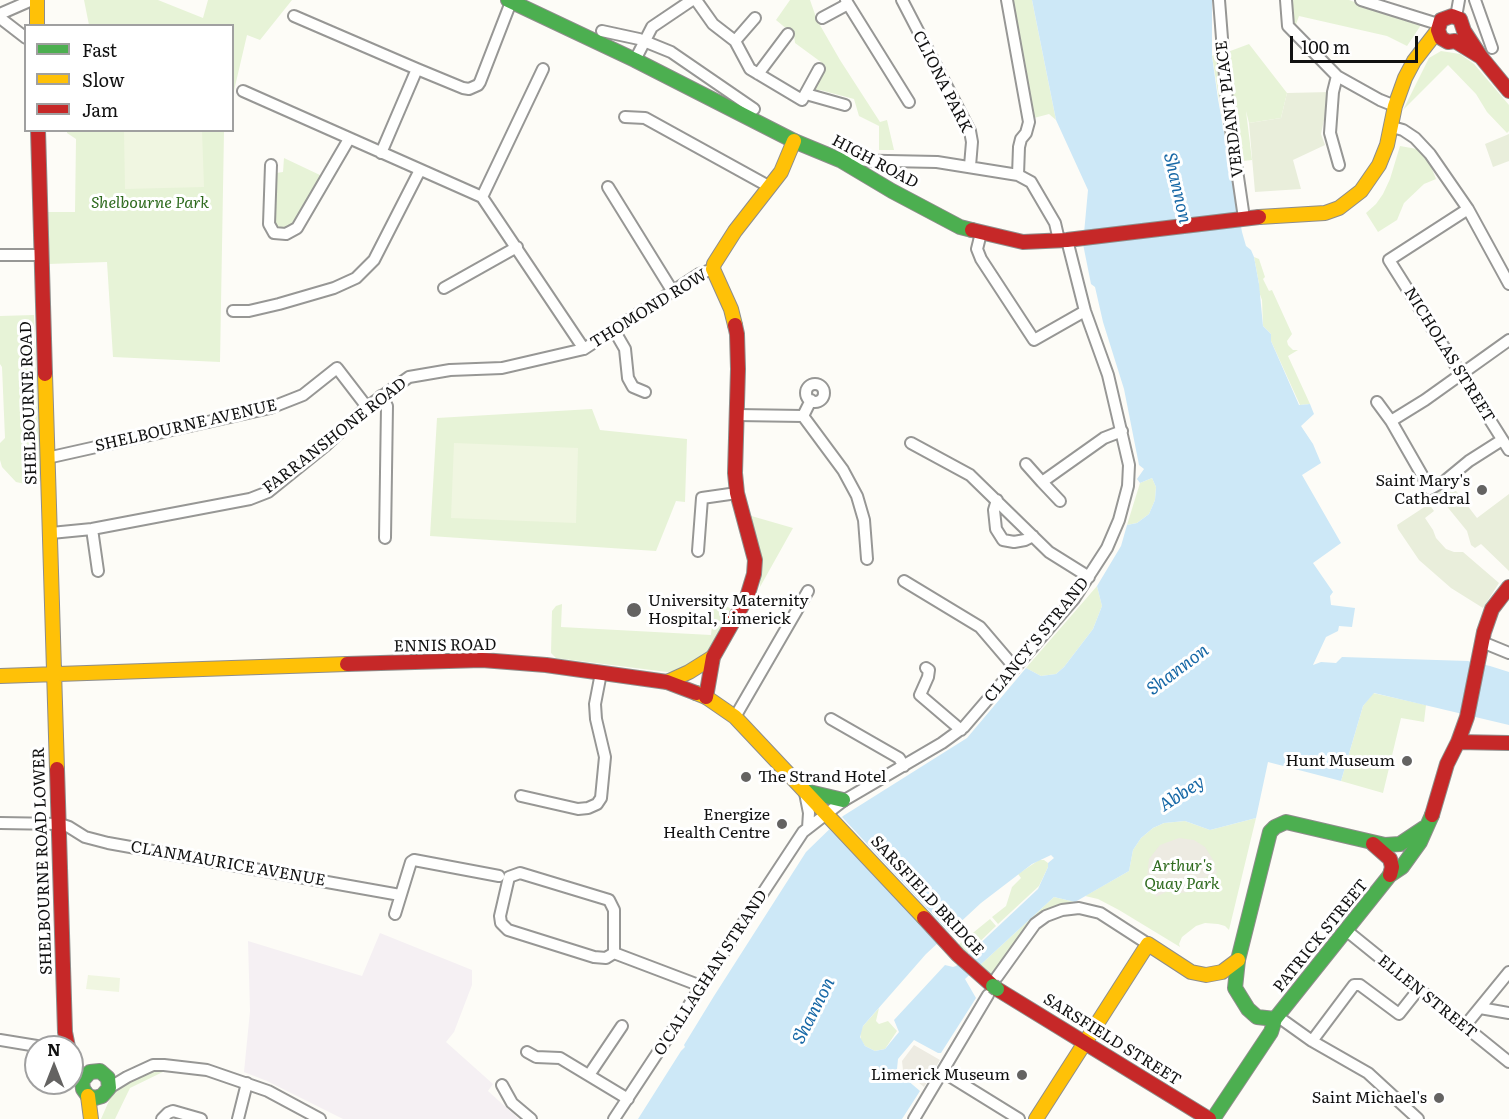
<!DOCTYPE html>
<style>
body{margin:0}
#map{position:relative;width:1509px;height:1119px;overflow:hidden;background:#fdfcf7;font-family:Literata,serif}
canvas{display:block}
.legend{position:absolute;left:24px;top:24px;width:210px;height:108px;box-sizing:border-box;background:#fff;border:2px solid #a0a0a0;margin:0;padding:8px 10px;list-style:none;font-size:18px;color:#111}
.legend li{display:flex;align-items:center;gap:12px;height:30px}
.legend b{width:30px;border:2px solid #a0a0a0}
.north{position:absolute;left:24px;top:1035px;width:60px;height:60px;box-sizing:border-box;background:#fff;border:2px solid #a0a0a0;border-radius:50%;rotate:0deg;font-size:16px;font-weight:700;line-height:24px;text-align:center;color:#111}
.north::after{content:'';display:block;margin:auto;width:21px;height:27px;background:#646362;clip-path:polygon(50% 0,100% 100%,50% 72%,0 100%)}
.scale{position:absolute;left:1290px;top:36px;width:128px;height:27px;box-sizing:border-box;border:3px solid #111;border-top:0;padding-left:8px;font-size:18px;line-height:21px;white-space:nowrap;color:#111;-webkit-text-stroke:4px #fff;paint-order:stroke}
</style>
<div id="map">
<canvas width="1509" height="1119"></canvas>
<ul class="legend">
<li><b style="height:8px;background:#4caf50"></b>Fast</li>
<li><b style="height:8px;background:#ffc107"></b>Slow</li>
<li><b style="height:8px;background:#c62828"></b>Jam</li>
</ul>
<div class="north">N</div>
<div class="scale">100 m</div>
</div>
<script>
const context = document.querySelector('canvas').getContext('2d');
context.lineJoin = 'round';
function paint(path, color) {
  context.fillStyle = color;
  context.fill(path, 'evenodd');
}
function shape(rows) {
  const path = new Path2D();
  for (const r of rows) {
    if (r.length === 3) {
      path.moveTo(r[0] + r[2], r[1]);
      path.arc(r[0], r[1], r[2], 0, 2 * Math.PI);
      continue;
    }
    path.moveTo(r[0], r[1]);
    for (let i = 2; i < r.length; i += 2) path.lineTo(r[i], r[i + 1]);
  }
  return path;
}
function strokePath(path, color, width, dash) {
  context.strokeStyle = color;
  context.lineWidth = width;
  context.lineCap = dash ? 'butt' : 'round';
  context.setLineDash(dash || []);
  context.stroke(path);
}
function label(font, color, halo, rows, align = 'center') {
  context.font = font + ' Literata,serif';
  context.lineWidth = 6;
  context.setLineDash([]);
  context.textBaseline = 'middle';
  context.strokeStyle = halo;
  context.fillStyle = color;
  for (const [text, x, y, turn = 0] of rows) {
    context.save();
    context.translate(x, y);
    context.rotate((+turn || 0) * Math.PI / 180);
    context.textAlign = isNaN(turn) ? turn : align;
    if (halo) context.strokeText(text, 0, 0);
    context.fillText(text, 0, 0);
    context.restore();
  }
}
paint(shape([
 [380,933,472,970,472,985,454,1032,446,1042,493,1084,488,1091,519,1119,343,1119,267,1081,244,1072,250,1011,248,941,362,976]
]), '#f5f0f3');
paint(shape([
 [84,0,158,0,203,18,208,0,292,0,260,40,247,35,233,95,232,26,89,25],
 [790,0,810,0,817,20,840,60,880,122,887,120,894,150,879,150,879,126,859,116,854,99,820,90,816,93,811,88,825,65,795,43,794,35,776,20],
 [1010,0,1032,0,1056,120,1049,114,1034,118],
 [1293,0,1349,0,1421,25,1407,46,1387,36,1299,16,1295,27,1291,23],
 [1249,44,1287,93,1281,118,1249,123,1246,111,1252,160,1243,161,1225,53],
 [1441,51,1460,54,1474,64,1509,105,1509,131,1507,133,1487,112,1476,94,1448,65,1403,110,1429,58],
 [1219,52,1234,193,1212,56],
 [67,131,224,131,220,362,113,357,107,262,48,264,47,212,75,212,76,139,67,133],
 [1400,146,1417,149,1428,159,1436,179,1424,184,1404,203,1397,220,1378,232,1366,213,1376,204,1383,194,1390,179],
 [284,158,322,176,291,227,277,229,274,223,276,173,283,172],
 [1254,257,1259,259,1265,277,1263,279,1269,291,1272,290,1292,334,1287,341,1288,345,1293,350,1298,350,1288,356,1310,404,1300,405,1271,341,1271,334,1263,326,1262,300,1258,289,1259,284],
 [34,315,41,480,34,486,16,482,2,467,0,460,0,443,5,438,2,367,0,364,0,316],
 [592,409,600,430,687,439,685,502,676,501,656,551,430,536,437,418],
 [1152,478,1156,487,1155,500,1149,514,1137,523,1127,525,1140,483],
 [748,515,793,528,760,587,761,555],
 [1097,586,1102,606,1093,629,1064,667,1056,674,1041,676,1026,668],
 [720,603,730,608,731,614,710,652,677,671,667,672,556,658,551,653,552,611,556,606,562,604,561,627,711,635,714,605],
 [1373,693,1426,705,1424,722,1401,718,1383,793,1341,781,1363,706],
 [1256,818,1229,930,1225,926,1218,924,1205,923,1196,926,1182,937,1179,944,1180,947,1119,910,1098,899,1085,896,1129,871,1133,850,1141,838,1153,828,1164,823,1185,821,1210,830],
 [1039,860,1044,860,1048,863,1048,867,1039,886,998,924,992,917,1006,906,1012,887,1021,878,1018,874],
 [1054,897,1075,902,1049,910,994,976,990,976,979,966],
 [990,919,996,926,967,954,958,945],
 [879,1008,876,1021,879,1024,888,1021,897,1031,885,1049,875,1051,865,1046,861,1040,860,1033,863,1026],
 [163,1066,173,1067,130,1088,115,1119,101,1119,112,1094,116,1088,124,1083]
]), '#e7f3d7');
paint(shape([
 [1330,92,1321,134,1325,145,1293,160,1301,189,1255,192,1249,123,1281,118,1287,93],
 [1509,134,1509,161,1493,167,1485,144],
 [1450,483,1477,518,1509,494,1509,571,1481,544,1475,548,1471,545,1467,531,1436,493],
 [1429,504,1434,511,1425,518,1433,530,1436,538,1446,549,1454,552,1463,552,1499,583,1483,608,1451,588,1419,560,1398,529,1397,525]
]), '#e9eedb');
paint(shape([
 [124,131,202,131,204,187,125,189],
 [454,443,578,448,576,523,451,518],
 [88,975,120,978,119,992,86,989]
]), '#f0f6e1');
paint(shape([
 [1179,838,1194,840,1205,847,1213,860,1217,873,1195,881,1193,888,1189,892,1180,893,1174,888,1156,897,1147,877,1149,859,1160,845],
 [914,1045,940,1060,924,1087,903,1070,902,1061]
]), '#edebe2');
paint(shape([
 [1032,0,1212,0,1212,56,1218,99,1242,232,1246,246,1251,250,1254,257,1259,284,1263,326,1271,334,1271,341,1299,405,1310,404,1314,414,1301,426,1313,444,1321,463,1302,475,1341,543,1313,563,1333,592,1330,596,1331,605,1355,608,1352,627,1339,626,1338,631,1326,637,1313,665,1321,662,1336,663,1342,657,1468,661,1490,666,1509,672,1509,725,1374,693,1363,706,1341,781,1268,762,1256,818,1210,830,1185,821,1164,823,1153,828,1141,838,1133,850,1129,871,1075,902,1054,897,965,979,976,998,941,1053,938,1053,914,1040,898,1059,897,1069,899,1073,920,1091,902,1119,638,1119,681,1051,685,1047,684,1045,714,996,806,852,843,816,967,738,1026,668,1041,676,1056,674,1064,667,1093,629,1102,606,1097,586,1121,546,1127,525,1137,523,1149,514,1155,500,1156,487,1152,478,1140,483,1137,479,1144,469,1139,465,1124,389,1103,322,1095,287,1091,284,1083,244,1088,190,1056,120],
 [1051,855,1054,858,1048,863,1048,867,1038,889,956,966,953,967,945,965,894,1020,899,1032,885,1049,875,1051,865,1046,860,1037,863,1026,926,954,981,903,1032,864]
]), '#cde8f7');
paint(shape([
 [842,817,951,934,940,945,829,829]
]), '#fdfcf7');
const street = shape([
 [696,0,713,24,735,41,750,69,802,100,819,69],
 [902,0,970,131,972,142,970,166],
 [1007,0,1029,122,1026,133,1021,139,1019,147,1018,175],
 [1219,0,1227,102,1244,218],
 [1286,0,1288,26,1337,76,1380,100,1395,106],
 [1361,0,1438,24],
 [1475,0,1492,48],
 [848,4,909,102],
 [0,14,32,0],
 [294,16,417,69,463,88,469,89,478,85,480,82,511,2],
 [1456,17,1459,0],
 [0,18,26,38],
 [822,18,848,4,846,0],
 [602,31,639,39,671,52,754,109],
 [735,41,755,18],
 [635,60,652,27,692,0],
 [758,74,788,34],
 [1337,76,1333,92,1330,133,1339,165],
 [243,91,482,197,584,349],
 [806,94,845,105],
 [625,117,645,118,770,187],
 [1392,127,1403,130,1415,138,1430,154,1468,209,1509,284],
 [381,153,417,69],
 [840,160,937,162,1018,175,1031,182,1055,223,1059,240],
 [271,165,269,224,274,233,286,234,297,228,349,139],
 [608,187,673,292],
 [482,197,543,69],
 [1468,209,1389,260,1509,450],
 [981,233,977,249,981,259,1034,340,1085,311],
 [0,255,41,255],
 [444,288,517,247],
 [233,311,249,311,279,304,334,288,356,278,374,260,420,170],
 [614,330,625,349,628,378,633,387,645,392],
 [815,393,9],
 [381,396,387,406,385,538],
 [1377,402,1391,421,1430,489,1446,480,1469,461,1502,440],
 [737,415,803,416,811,400],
 [803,416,843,470,857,496,864,520,867,559],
 [1391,421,1425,400,1509,340],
 [911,443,970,475,1049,552,1089,577],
 [47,458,270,408,303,395,337,368,367,407],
 [1026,464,1042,482,1104,438,1122,431],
 [1042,482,1060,501],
 [997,500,994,510,996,529,1003,540,1014,542,1025,540,1033,536],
 [92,529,98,571],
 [51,533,92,529,250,499,268,492,325,446,367,407,409,377,450,370,502,368,584,349,699,274,713,269],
 [698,551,702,498,737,493],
 [904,581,980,627,1015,668],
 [1482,642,1509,653],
 [926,668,929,670,928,677,920,695,961,730],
 [735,717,808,591],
 [831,719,899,758,904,766],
 [805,793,809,813,808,828],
 [521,796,578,809,588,808,597,804,601,798,605,757,596,719,595,704,601,673],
 [0,823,60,824,69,827,85,837,108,843,400,895],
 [395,914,411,862,414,860,499,876],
 [1347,931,1509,1062],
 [614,953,614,910,609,900,520,873,509,877,500,916,501,923,508,930,594,957,606,958,614,953,701,986],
 [997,977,1035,924,1046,916,1062,910,1079,908,1100,913,1148,944],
 [1480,1008,1509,1013],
 [1277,1016,1312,1041,1368,1073,1418,1119],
 [1464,1027,1509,972],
 [0,1040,43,1047],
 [1312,1041,1354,985,1360,985,1399,1014,1418,990],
 [527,1052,536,1057,560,1058,628,1099],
 [943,1072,1019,1119],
 [589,1075,622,1026],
 [502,1085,512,1103,531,1119],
 [109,1088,127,1077,153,1065,164,1065,207,1070,268,1091,320,1119],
 [162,1119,168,1113,173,1111,201,1119],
 [238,1119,247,1083],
 [614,1119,803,832,843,801,942,743,964,727,1074,599,1107,548,1119,520,1128,486,1129,465,1108,375,1085,311,1067,240],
 [914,1119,988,995]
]);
const fast = shape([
 [508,0,635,60,794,141,840,160,892,191,960,227,972,230],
 [805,791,843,800],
 [1275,1019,1257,1017,1248,1009,1235,988,1238,960,1270,832,1275,827,1286,822,1385,845,1400,844,1424,828],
 [72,1059,82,1081,83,1089,88,1096,95,1098,102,1096,109,1088,108,1078,100,1071,90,1072,82,1081],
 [1213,1119,1271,1032,1275,1019,1390,875,1402,867,1420,842,1432,815]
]);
const slow = shape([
 [37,0,37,26],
 [1259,217,1325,213,1339,208,1361,191,1379,165,1387,145,1395,106,1405,78,1414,61,1438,30],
 [735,325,731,309,713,269,714,264,735,231,781,172,794,141],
 [45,374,57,769],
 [0,676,347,664],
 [667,682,689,672,713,657],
 [696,693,706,697,735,717,924,918],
 [88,1096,91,1119],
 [1036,1119,1148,944,1191,972,1206,975,1222,972,1238,960]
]);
const jam = shape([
 [1481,57,1455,41,1448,42,1441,38,1438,30,1441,20,1452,16,1460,19,1464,31,1481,57,1509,91],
 [38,130,45,374],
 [972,230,1023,242,1067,240,1259,217],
 [347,664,482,660,546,665,667,682,696,693],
 [706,697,713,657,747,597,754,574,755,560,737,493,735,473,738,369,737,334,735,325],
 [1458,742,1509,743],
 [57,769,65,1032,68,1047],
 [1432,815,1447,764,1458,742,1467,717,1484,632,1492,609,1509,587],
 [1373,844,1390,859,1392,867,1390,875],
 [924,918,958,955,993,986],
 [997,989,1209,1119]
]);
strokePath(street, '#979795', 14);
strokePath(fast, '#8e8d8b', 16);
strokePath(slow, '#8e8d8b', 16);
strokePath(jam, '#8e8d8b', 16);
strokePath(street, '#fffffe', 10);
strokePath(fast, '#4caf50', 14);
strokePath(slow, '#ffc107', 14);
strokePath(jam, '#c62828', 14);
const fastBridge = shape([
 [993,986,997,989]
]);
strokePath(fastBridge, '#8e8d8b', 16, []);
strokePath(fastBridge, '#4caf50', 14);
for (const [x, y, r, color] of [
 [1482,490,6,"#646362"],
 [634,610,8,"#646362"],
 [1407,761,6,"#646362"],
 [746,777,6,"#646362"],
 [782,824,6,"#646362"],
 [1022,1075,6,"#646362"],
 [1439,1098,6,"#646362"]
]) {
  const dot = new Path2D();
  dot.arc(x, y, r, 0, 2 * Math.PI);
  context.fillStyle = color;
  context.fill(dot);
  strokePath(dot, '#fff', 2);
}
label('16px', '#111', '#fff', [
 ["CLIONA PARK",942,82,63],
 ["VERDANT PLACE",1230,109,-97],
 ["HIGH ROAD",875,162,28],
 ["THOMOND ROW",649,309,-32],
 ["NICHOLAS STREET",1449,355,58],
 ["SHELBOURNE ROAD",29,403,-92],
 ["SHELBOURNE AVENUE",186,426,-13],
 ["FARRANSHONE ROAD",335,436,-38],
 ["CLANCY'S STRAND",1037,640,-51],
 ["ENNIS ROAD",445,646,-1],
 ["SHELBOURNE ROAD LOWER",43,861,-92],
 ["CLANMAURICE AVENUE",228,864,10],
 ["SARSFIELD BRIDGE",927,896,47],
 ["PATRICK STREET",1321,936,-51],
 ["O'CALLAGHAN STRAND",711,973,-57],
 ["ELLEN STREET",1427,997,39],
 ["SARSFIELD STREET",1112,1040,32]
]);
label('italic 16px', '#2f6b1f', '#fff', [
 ["Shelbourne Park",150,203],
 ["Arthur's",1182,866],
 ["Quay Park",1182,884]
]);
label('16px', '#111', '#fff', [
 ["Saint Mary's",1470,481],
 ["Cathedral",1470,499],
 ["University Maternity",648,601,"left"],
 ["Hospital, Limerick",648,619,"left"],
 ["Hunt Museum",1395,761],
 ["The Strand Hotel",758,777,"left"],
 ["Energize",770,815],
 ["Health Centre",770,833],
 ["Limerick Museum",1010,1075],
 ["Saint Michael's",1427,1098]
], 'right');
label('italic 18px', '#1768a6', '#fff', [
 ["Shannon",1177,188,77],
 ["Shannon",1178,670,-37],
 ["Abbey",1182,794,-33],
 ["Shannon",814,1011,-63]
]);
</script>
